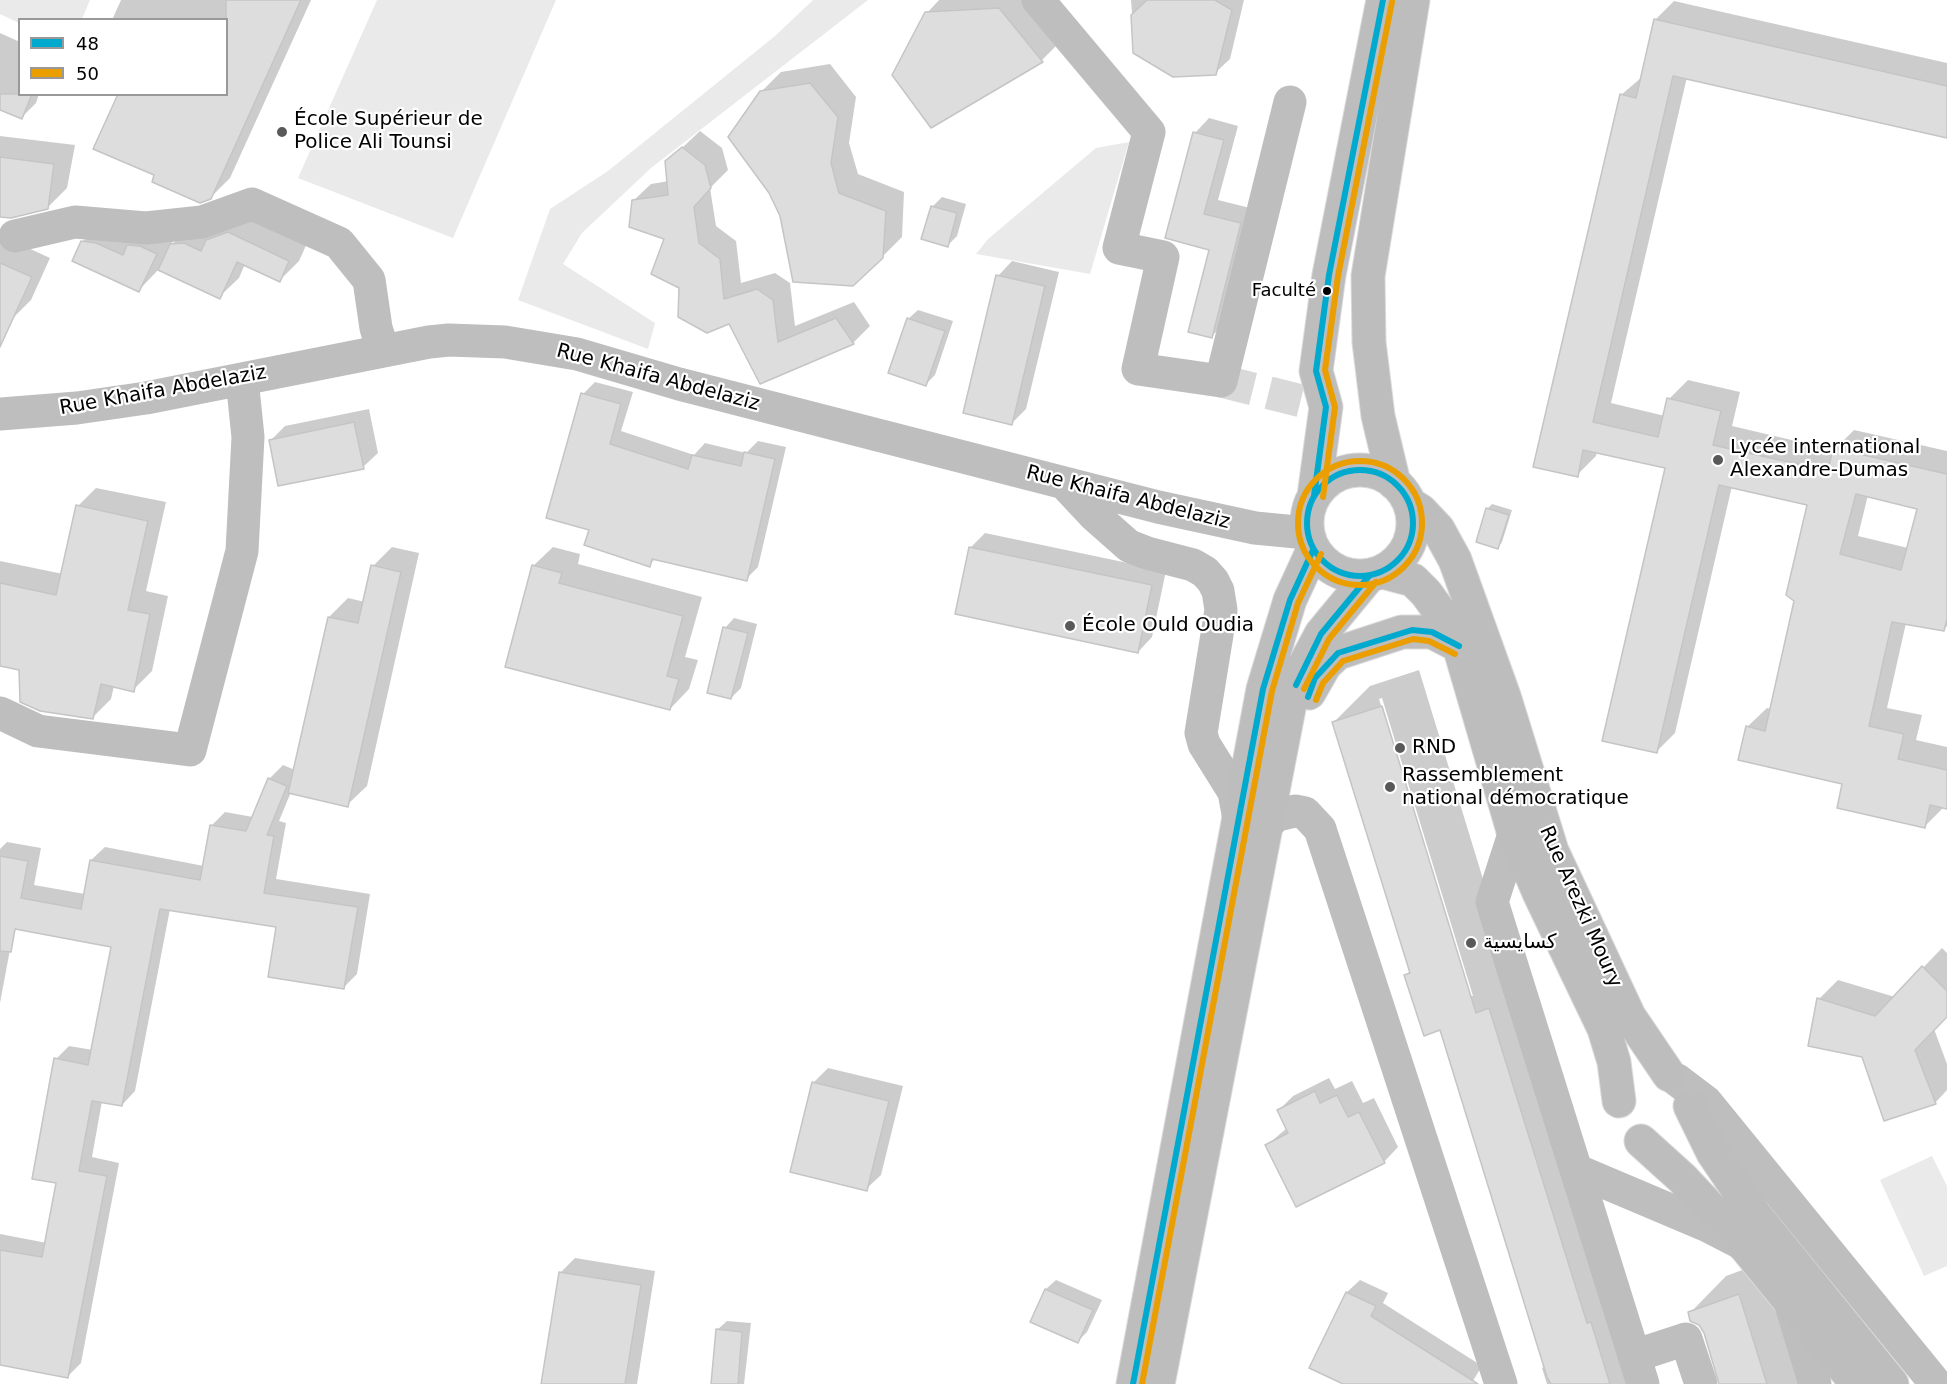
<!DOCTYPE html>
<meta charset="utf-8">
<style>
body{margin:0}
#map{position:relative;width:1947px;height:1384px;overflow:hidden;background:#fff;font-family:"DejaVu Sans",sans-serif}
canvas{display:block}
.legend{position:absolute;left:18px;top:18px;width:210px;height:78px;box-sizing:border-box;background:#fff;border:2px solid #999;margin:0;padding:8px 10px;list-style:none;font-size:18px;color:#000}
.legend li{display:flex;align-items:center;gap:12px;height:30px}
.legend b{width:30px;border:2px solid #999}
</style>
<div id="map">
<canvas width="1947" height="1384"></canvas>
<ul class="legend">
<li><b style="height:8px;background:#00a9ce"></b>48</li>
<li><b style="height:8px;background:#eb9e00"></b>50</li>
</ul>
</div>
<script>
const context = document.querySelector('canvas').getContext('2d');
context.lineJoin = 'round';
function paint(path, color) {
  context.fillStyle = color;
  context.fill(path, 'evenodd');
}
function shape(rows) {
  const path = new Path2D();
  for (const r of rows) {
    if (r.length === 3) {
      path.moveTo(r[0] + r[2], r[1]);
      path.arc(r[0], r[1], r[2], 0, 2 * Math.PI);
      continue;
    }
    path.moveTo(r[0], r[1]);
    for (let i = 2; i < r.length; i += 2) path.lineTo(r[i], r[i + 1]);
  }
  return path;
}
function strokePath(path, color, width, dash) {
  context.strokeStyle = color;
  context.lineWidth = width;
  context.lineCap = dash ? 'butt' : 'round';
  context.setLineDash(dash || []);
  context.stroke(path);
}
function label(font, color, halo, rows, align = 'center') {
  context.font = font + ' "DejaVu Sans",Vazirmatn,sans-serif';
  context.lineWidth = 4.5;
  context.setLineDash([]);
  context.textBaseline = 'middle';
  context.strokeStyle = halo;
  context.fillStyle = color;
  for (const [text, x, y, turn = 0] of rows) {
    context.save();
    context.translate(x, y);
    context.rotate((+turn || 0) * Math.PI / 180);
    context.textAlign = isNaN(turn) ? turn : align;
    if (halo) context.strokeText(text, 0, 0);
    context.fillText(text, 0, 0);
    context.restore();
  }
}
paint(shape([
 [0,0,90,0,82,19,20,20,19,23,0,14],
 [377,0,556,0,453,238,298,178],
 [813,0,868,0,651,168,582,233,563,264,655,323,648,349,518,300,550,209,608,171,775,36],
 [1129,142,1090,274,976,254,988,239,1096,148],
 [1932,1156,1947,1186,1947,1266,1924,1276,1880,1180]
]), '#eaeaea');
paint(shape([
 [121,0,311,0,230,178,210,198,226,94,226,20,112,20],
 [939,0,1028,0,1061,41,1042,60,931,126,927,13],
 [1131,0,1244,0,1230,59,1215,73,1135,52],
 [1674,1,1947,63,1947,136,1687,77,1611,403,1665,416,1669,399,1688,380,1740,392,1732,426,1834,450,1854,430,1947,451,1947,626,1944,629,1906,623,1887,708,1922,715,1916,740,1947,747,1947,807,1944,807,1924,827,1747,727,1767,708,1771,709,1795,600,1809,504,1732,486,1675,733,1656,752,1667,467,1597,451,1596,456,1577,475,1621,95,1642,77,1655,20],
 [1868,495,1918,508,1908,548,1858,536],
 [0,33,20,42,20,94,39,94,36,103,22,117,0,108],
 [830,64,856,97,849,143,858,174,904,192,902,237,882,257,781,216,771,192,761,92,781,72],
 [1209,118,1238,126,1218,200,1254,209,1226,322,1212,336,1211,249,1166,237,1195,133],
 [700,131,722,148,728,170,710,188,716,226,736,241,741,283,775,273,790,283,795,326,854,302,870,326,853,343,761,382,729,322,680,287,665,239,633,201,651,184,669,181,667,162],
 [0,136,75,145,67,188,47,208,0,215],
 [942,197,966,204,957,236,947,246,932,207],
 [248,214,308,241,299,261,280,280,245,264,239,278,219,297,159,269,139,290,82,242,102,223,176,235,171,245,191,226],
 [0,235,50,258,31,300,12,319,0,314],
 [1012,261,1059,272,1026,409,1012,423,998,276],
 [918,310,953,321,935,375,925,385,908,319],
 [595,382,633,392,621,431,694,455,705,443,746,453,758,441,786,447,758,567,746,579,656,558,649,565,591,529,583,394],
 [369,409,378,453,363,467,270,441,285,426],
 [96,488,166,502,146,591,168,596,152,671,133,690,114,686,111,699,93,717,21,668,0,664,0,561,63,574,78,506],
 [1492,504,1512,510,1502,542,1498,547,1487,509],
 [985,533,1166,571,1152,637,1138,652,957,613,971,547],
 [392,547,419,553,367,786,347,805,291,792,279,821,286,823,276,879,370,894,357,974,344,987,278,926,170,909,135,1091,122,1105,102,1101,92,1157,119,1163,81,1363,68,1376,0,1364,0,1234,47,1243,58,1182,56,1059,69,1046,93,1050,112,946,14,928,0,1003,0,849,7,842,41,848,34,885,85,894,91,860,105,847,204,866,211,826,225,812,253,817,269,779,283,765,295,770,329,617,348,598,365,602,373,566],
 [553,547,580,554,578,564,702,597,685,657,698,660,689,689,670,709,533,566],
 [734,618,757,624,741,688,731,698,725,628],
 [1419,670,1513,977,1651,1384,1547,1384,1542,1368,1545,1366,1441,1028,1406,975,1411,970,1334,722,1370,686],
 [1382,698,1473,996,1470,996,1379,699],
 [1942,948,1947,953,1947,1016,1934,1029,1947,1064,1947,1090,1935,1103,1819,999,1838,980,1895,997],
 [828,1068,903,1086,881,1175,866,1189,813,1083],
 [1329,1078,1335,1089,1352,1081,1363,1103,1374,1098,1398,1147,1384,1162,1267,1145,1287,1128,1278,1111,1293,1096],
 [575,1258,655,1271,637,1384,543,1384,560,1273],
 [1775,1258,1814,1384,1721,1384,1705,1332,1690,1313,1726,1276],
 [1056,1280,1102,1300,1087,1332,1078,1341,1032,1321,1046,1289],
 [1360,1280,1388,1293,1383,1303,1482,1366,1471,1384,1346,1384,1311,1367,1347,1292],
 [727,1321,751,1323,744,1384,713,1384,717,1330]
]), '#0003');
const building = shape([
 [226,0,301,0,211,199,200,203,152,182,154,175,93,149,118,94,226,94,226,0],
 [1147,0,1215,0,1232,10,1216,75,1173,77,1133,53,1131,15,1147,0],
 [999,8,1043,62,931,128,892,75,925,12,999,8],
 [1654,19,1947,86,1947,138,1673,76,1593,422,1658,437,1667,398,1721,411,1713,445,1828,471,1833,448,1947,474,1947,619,1944,631,1892,622,1869,726,1904,734,1898,759,1947,770,1947,809,1930,805,1925,828,1837,808,1842,784,1738,760,1746,726,1765,731,1794,601,1786,595,1807,505,1719,485,1657,753,1602,741,1665,468,1583,450,1578,477,1533,467,1620,94,1636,98,1654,19],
 [1856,494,1917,509,1901,570,1840,554,1856,494],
 [810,83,838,117,831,163,839,193,886,211,883,258,853,286,793,282,780,216,769,193,728,137,760,91,810,83],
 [0,94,32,94,22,119,0,110,0,94],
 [1193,132,1224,140,1204,214,1241,223,1212,338,1188,332,1209,250,1165,238,1193,132],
 [682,147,705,165,711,188,694,207,699,243,720,259,724,299,757,289,773,300,778,342,836,318,854,344,760,384,729,324,707,333,678,317,679,288,651,274,664,239,629,227,632,200,668,195,665,161,682,147],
 [0,157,54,164,48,209,11,218,0,217,0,157],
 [931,206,957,213,948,247,921,239,931,206],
 [228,232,289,261,280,282,237,262,220,299,158,270,170,244,184,243,201,251,206,240,228,232],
 [81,241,96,243,123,255,127,245,140,246,157,254,139,292,72,261,81,241],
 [0,263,32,277,0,347,0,263],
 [996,275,1045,286,1012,425,963,413,996,275],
 [907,318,945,331,926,386,888,373,907,318],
 [581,393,621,404,610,444,688,469,692,455,741,466,744,452,775,459,747,581,652,559,650,567,584,545,589,530,546,518,581,393],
 [354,422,364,469,278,486,269,440,354,422],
 [76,505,148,521,128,610,150,614,134,692,101,684,93,719,40,711,20,702,19,670,0,666,0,583,56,595,76,505],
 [1486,508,1509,515,1498,549,1476,542,1486,508],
 [969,547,1152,585,1138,653,955,614,969,547],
 [371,565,401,572,348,807,288,793,328,617,358,623,371,565],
 [532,565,562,573,559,583,683,616,667,676,679,679,670,710,505,667,532,565],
 [723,627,748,633,731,699,707,693,723,627],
 [1382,706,1476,1013,1489,1008,1587,1323,1591,1322,1610,1384,1551,1384,1547,1377,1440,1030,1424,1036,1404,975,1410,973,1332,722,1382,706],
 [268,778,287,786,267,835,274,836,264,893,358,907,344,989,268,977,276,927,160,909,122,1106,92,1101,79,1171,107,1176,68,1378,0,1365,0,1250,42,1257,56,1183,32,1179,54,1058,88,1065,111,947,15,929,11,952,0,951,0,856,28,861,21,898,81,909,90,860,200,880,210,825,246,831,268,778],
 [1922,966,1947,991,1947,1017,1915,1050,1936,1104,1884,1121,1862,1057,1808,1046,1817,998,1875,1016,1922,966],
 [812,1082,889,1101,867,1191,790,1172,812,1082],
 [1315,1091,1320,1103,1337,1095,1348,1117,1359,1112,1385,1163,1296,1207,1265,1145,1288,1133,1277,1110,1315,1091],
 [559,1272,641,1285,625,1384,541,1384,559,1272],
 [1045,1289,1093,1310,1078,1343,1030,1322,1045,1289],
 [1346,1292,1376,1306,1371,1316,1478,1384,1343,1384,1309,1368,1346,1292],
 [1739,1294,1767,1384,1719,1384,1704,1333,1699,1325,1690,1321,1688,1312,1739,1294],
 [716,1329,742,1332,738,1384,711,1384,716,1329]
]);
paint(building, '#ddd');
strokePath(building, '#c5c5c5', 1.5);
strokePath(shape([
 [1221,381,1326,407]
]), '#d9d9d9', 33, [33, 16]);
const major = shape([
 [1360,523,53],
 [1394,483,1378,416,1369,342,1368,276,1413,0],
 [1314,496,1326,407,1316,371,1329,275,1383,0],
 [1410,504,1421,511,1438,529,1455,560,1504,696,1552,851,1629,1016,1669,1075],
 [1383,572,1413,580,1426,593,1445,619,1459,646,1514,834,1539,893,1604,1029,1614,1062,1619,1101],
 [1309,693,1325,665,1338,653,1402,632,1432,632,1459,646],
 [1690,1106,1713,1153,1755,1215,1892,1384],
 [1641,1141,1683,1179,1735,1234,1857,1384],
 [1133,1384,1263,689,1290,600,1313,550],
 [1158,1384,1290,703,1297,679,1321,634,1369,576]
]);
strokePath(major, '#dbdbdb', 35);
strokePath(shape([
 [1038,0,1149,132,1119,248,1163,257,1138,369,1221,381,1290,102],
 [15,236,75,222,146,228,202,222,252,204,339,243,369,280,376,328,383,350],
 [0,414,77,408,146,398,429,342,449,340,505,342,577,354,679,384,1158,507,1255,528,1307,533],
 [1065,484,1095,516,1129,546,1147,553,1193,565,1205,572,1213,581,1218,591,1221,610,1201,733,1204,744,1234,792,1239,819],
 [0,713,38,731,190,750,242,551,248,437,242,379],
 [1267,823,1278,815,1295,811,1305,813,1320,829,1501,1384],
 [1514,834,1492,902,1643,1384],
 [1677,1080,1706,1102,1936,1384],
 [1578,1171,1708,1226,1741,1243],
 [1790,1302,1815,1384],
 [1634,1356,1686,1339,1701,1384]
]), '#bebebe', 33);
strokePath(major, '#bdbdbd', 33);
strokePath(shape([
 [1360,523,53],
 [1314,496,1326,407,1316,371,1329,275,1383,0],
 [1296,685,1321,634,1369,576],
 [1308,697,1315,678,1338,653,1412,630,1432,632,1459,646],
 [1133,1384,1263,689,1290,600,1313,550]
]), '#00a9ce', 6);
strokePath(shape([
 [1360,523,62],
 [1323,497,1335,407,1325,370,1338,276,1392,2],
 [1304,689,1329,639,1376,582],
 [1316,700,1323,683,1343,661,1413,639,1429,641,1455,654],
 [1142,1384,1272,691,1298,603,1321,554]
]), '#eb9e00', 6);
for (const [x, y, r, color] of [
 [282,132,6,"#595959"],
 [1327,291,5,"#000"],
 [1718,460,6,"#595959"],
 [1070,626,6,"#595959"],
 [1400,748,6,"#595959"],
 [1390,787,6,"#595959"],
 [1471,943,6,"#595959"]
]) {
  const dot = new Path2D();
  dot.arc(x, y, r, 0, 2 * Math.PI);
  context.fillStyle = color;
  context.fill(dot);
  strokePath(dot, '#fff', 2);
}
label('18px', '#000', '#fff', [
 ["Faculté",1316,291]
], 'right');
label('20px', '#000', '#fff', [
 ["École Supérieur de",294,120],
 ["Police Ali Tounsi",294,143],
 ["Lycée international",1730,448],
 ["Alexandre-Dumas",1730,471],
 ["École Ould Oudia",1082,626],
 ["RND",1412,748],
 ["Rassemblement",1402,776],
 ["national démocratique",1402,799],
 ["كسايسية",1483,943]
], 'left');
label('20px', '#000', '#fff', [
 ["Rue Khaifa Abdelaziz",658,378,15],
 ["Rue Khaifa Abdelaziz",163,391,-10],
 ["Rue Khaifa Abdelaziz",1128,498,14],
 ["Rue Arezki Moury",1580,907,66]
]);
</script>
